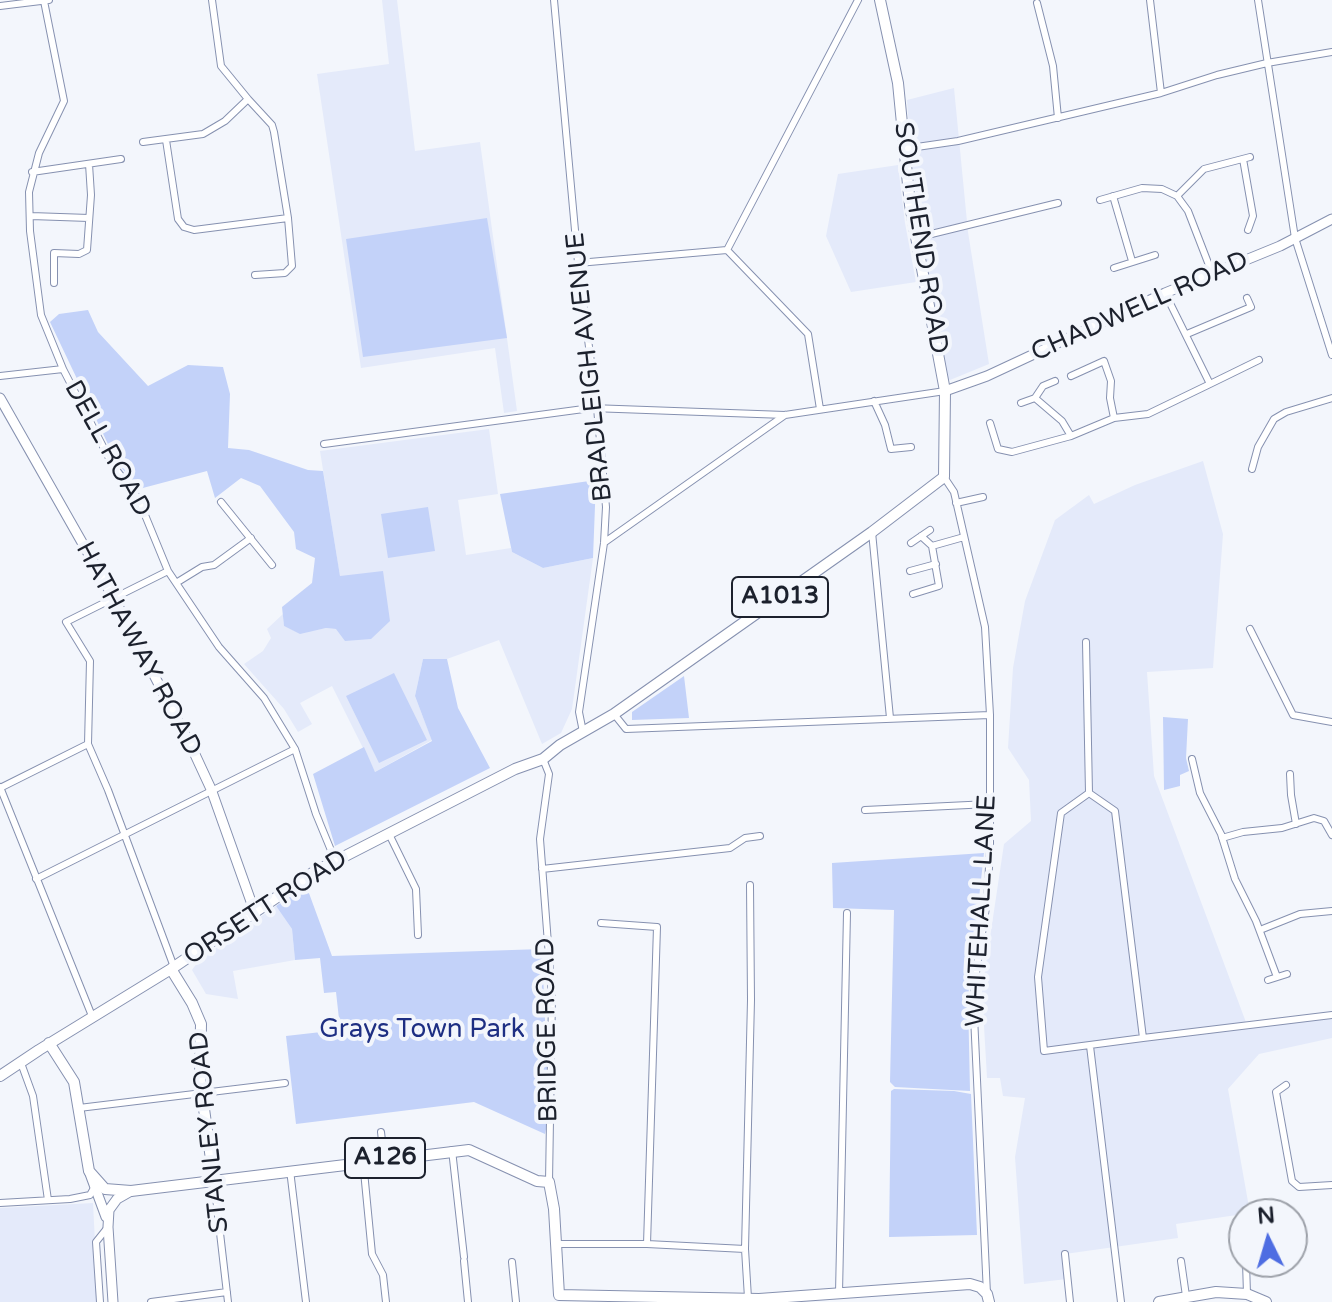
<!DOCTYPE html>
<style>
body{margin:0}
#map{position:relative;width:1332px;height:1302px;overflow:hidden;background:#f3f6fc;font-family:"Varela Round",sans-serif}
canvas{display:block}
.north{position:absolute;left:1228px;top:1198px;width:80px;height:80px;box-sizing:border-box;background:#f3f6fc;border:2px solid #9da1a9;border-radius:50%;rotate:355deg;font-size:22px;font-weight:700;line-height:32px;text-align:center;color:#1c212d}
.north::after{content:'';display:block;margin:auto;width:28px;height:36px;background:#4e6de2;clip-path:polygon(50% 0,100% 100%,50% 72%,0 100%)}
</style>
<div id="map">
<canvas width="1332" height="1302"></canvas>
<div class="north">N</div>
</div>
<script>
const context = document.querySelector('canvas').getContext('2d');
context.lineJoin = 'round';
function paint(path, color) {
  context.fillStyle = color;
  context.fill(path, 'evenodd');
}
function shape(rows) {
  const path = new Path2D();
  for (const r of rows) {
    path.moveTo(r[0], r[1]);
    for (let i = 2; i < r.length; i += 2) path.lineTo(r[i], r[i + 1]);
  }
  return path;
}
function strokePath(path, color, width, dash) {
  context.strokeStyle = color;
  context.lineWidth = width;
  context.lineCap = dash ? 'butt' : 'round';
  context.setLineDash(dash || []);
  context.stroke(path);
}
function label(font, color, halo, rows, align = 'center') {
  context.font = font + ' "Varela Round",sans-serif';
  context.lineWidth = 8;
  context.setLineDash([]);
  context.textBaseline = 'middle';
  context.strokeStyle = halo;
  context.fillStyle = color;
  for (const [text, x, y, turn = 0] of rows) {
    context.save();
    context.translate(x, y);
    context.rotate((+turn || 0) * Math.PI / 180);
    context.textAlign = isNaN(turn) ? turn : align;
    if (halo) context.strokeText(text, 0, 0);
    context.fillText(text, 0, 0);
    context.restore();
  }
}
paint(shape([
 [382,0,397,0,415,151,480,142,517,411,504,413,495,348,361,368,317,74,389,64],
 [954,88,968,232,989,364,950,380,947,377,921,229,910,143,907,100],
 [898,165,905,223,916,282,851,292,826,236,838,174],
 [489,429,498,494,458,500,466,555,511,548,512,552,543,568,593,558,572,709,561,733,542,744,499,640,447,659,423,659,415,696,432,740,375,772,332,686,300,703,312,724,298,732,284,709,244,664,263,651,271,638,267,629,283,614,284,626,300,633,326,628,336,629,340,577,320,451],
 [1203,461,1223,534,1213,668,1147,672,1154,776,1247,1025,1332,1015,1332,1038,1259,1054,1228,1089,1250,1213,1176,1224,1178,1238,1065,1254,1067,1279,1024,1284,1015,1157,1025,1098,1003,1096,1000,1078,987,1078,982,991,1004,844,1031,821,1029,780,1008,748,1013,668,1025,601,1055,520,1089,495,1094,504,1135,485],
 [276,906,292,929,295,960,233,971,238,999,206,994,192,970,199,960],
 [93,1203,98,1302,0,1302,0,1208]
]), '#e4eafa');
paint(shape([
 [487,218,507,338,363,357,346,239],
 [88,310,98,332,148,386,188,365,223,367,230,394,228,448,249,450,308,470,323,471,340,576,383,571,390,621,371,639,345,641,336,629,326,628,300,634,284,626,282,607,312,583,315,558,296,549,294,532,260,486,241,478,215,498,207,471,139,489,116,461,50,322,59,314],
 [596,480,593,558,543,568,512,552,500,494],
 [428,507,435,551,388,558,381,514],
 [423,659,447,659,458,708,490,768,335,846,313,774,364,747,375,772,432,741,415,696],
 [394,673,427,740,379,763,346,696],
 [684,676,689,718,632,720,632,712],
 [1163,717,1188,719,1186,758,1189,771,1180,775,1180,786,1164,790],
 [984,853,968,997,970,1091,895,1087,890,1082,894,910,833,908,832,863],
 [306,885,332,956,542,949,549,1114,545,1134,474,1102,296,1124,286,1036,330,1031,339,1019,336,992,324,993,320,958,295,960,292,929,276,906],
 [894,1089,954,1091,971,1094,977,1235,889,1237,891,1091]
]), '#c3d2f9');
const street = shape([
 [212,0,221,66,248,99],
 [554,0,578,263,597,408,606,507,604,543,579,712,583,732],
 [1150,0,1161,93],
 [1258,0,1295,238,1332,355],
 [44,1,64,101,39,153,29,192,30,231,41,315,63,369,112,464,138,498,168,571,219,647,264,698,295,749,316,814,335,860],
 [1037,3,1053,66,1058,118],
 [0,6,49,0],
 [143,142,203,134,225,121,248,99,272,125,274,132,288,218,194,230,184,227,178,219,166,140],
 [903,149,958,141,1161,93,1217,75,1267,63,1332,52],
 [1243,159,1253,216,1248,230],
 [32,172,121,159],
 [1113,196,1132,261],
 [1177,196,1204,169,1250,157],
 [1100,200,1142,188,1162,189,1177,196,1188,211,1212,273],
 [31,216,89,218],
 [915,238,1058,203],
 [727,250,858,0],
 [578,263,727,250,808,334,820,409],
 [1114,268,1155,255],
 [255,275,285,273,292,266,288,218],
 [54,283,54,253,79,254,87,250,91,195,89,164],
 [1187,334,1251,307,1247,298],
 [0,376,63,369],
 [1071,376,1104,361,1111,381,1110,398,1114,418],
 [1210,384,1259,360],
 [1035,398,1062,421,1071,436],
 [874,401,885,425,891,449,911,447],
 [1021,403,1035,398,1043,386,1055,381],
 [990,423,998,449,1012,452,1071,436,1114,418,1148,414,1210,384,1165,293],
 [324,444,591,408,785,415,945,391],
 [1252,469,1258,447,1274,419,1286,412,1332,398],
 [944,477,954,492,985,627,990,715,990,850,987,901,974,986,974,1016,987,1294],
 [221,502,272,565],
 [956,503,983,497],
 [872,532,890,718],
 [921,536,932,546,964,537],
 [605,542,785,415],
 [911,543,930,530],
 [168,571,66,622,90,661,88,744,108,790,174,967],
 [910,571,936,564],
 [176,583,202,567,214,565,251,538],
 [913,594,939,586,932,546],
 [1250,629,1293,715,1332,722],
 [1086,642,1089,793],
 [614,714,626,729,990,715],
 [543,759,549,774,540,839,552,996,549,1182],
 [1192,759,1200,793,1221,834,1235,879,1256,921,1277,977],
 [1290,774,1291,795,1296,824],
 [0,787,92,1016],
 [0,788,88,744],
 [1089,793,1115,811,1143,1038,1044,1051,1038,977,1061,813,1089,793],
 [865,810,989,804],
 [389,834,416,889,418,935],
 [1222,838,1243,832,1282,828,1314,818,1324,821,1332,835],
 [542,869,730,848,745,838,760,836],
 [36,879,295,749],
 [601,923,657,927,647,1244],
 [1260,930,1300,914,1332,911],
 [1268,980,1287,974],
 [1143,1038,1332,1015],
 [1090,1046,1121,1302],
 [21,1063,33,1096,48,1200],
 [1286,1085,1276,1092,1292,1181,1299,1187,1332,1185],
 [79,1108,285,1083],
 [381,1132,384,1158],
 [452,1150,464,1257],
 [363,1161,372,1254,383,1275,386,1302],
 [290,1170,306,1302],
 [214,1181,228,1302],
 [0,1203,70,1199,90,1195,94,1188],
 [557,1244,647,1244,745,1249],
 [1065,1254,1070,1302],
 [464,1261,468,1302],
 [1181,1261,1186,1296],
 [512,1262,516,1302],
 [1246,1262,1247,1294],
 [839,1293,847,913],
 [748,1298,745,1249,751,1000,750,885],
 [100,1302,96,1242,108,1227],
 [151,1302,227,1292]
]);
const secondary = shape([
 [945,391,987,376,1165,293,1280,246,1332,219],
 [0,398,117,604,192,748,211,789,254,910],
 [89,1171,106,1217],
 [113,1302,108,1227,109,1210,117,1199,131,1191]
]);
const primary = shape([
 [171,969,192,1003,201,1024,200,1080,214,1181],
 [49,1043,74,1082,89,1171,105,1189,131,1191,469,1150,537,1181,549,1182,554,1209,559,1295,759,1299,970,1284,980,1287,987,1294,989,1302],
 [0,1076,39,1050,171,969,314,872,515,769,543,759,560,745,614,714,872,532,944,477,945,391,910,205,898,83,880,0],
 [1159,1302,1216,1292,1247,1294,1266,1302]
]);
strokePath(street, '#8691b0', 8);
strokePath(secondary, '#8691b0', 11);
strokePath(primary, '#8691b0', 12);
strokePath(street, '#fff', 6);
strokePath(secondary, '#fff', 9);
strokePath(primary, '#fff', 10);
for (const [x, y, w] of [
 [780,597,96],
 [385,1158,80]
]) {
  const box = new Path2D();
  box.roundRect(x - w / 2, y - 20, w, 40, 6);
  context.fillStyle = '#f3f6fc';
  context.fill(box);
  strokePath(box, '#1c212d', 2);
}
label('bold 24px', '#1c212d', null, [
 ["A1013",780,597],
 ["A126",385,1158]
]);
label('26px', '#1c212d', '#f3f6fc', [
 ["SOUTHEND ROAD",920,238,81],
 ["CHADWELL ROAD",1140,307,-24],
 ["BRADLEIGH AVENUE",590,367,-96],
 ["DELL ROAD",107,449,61],
 ["HATHAWAY ROAD",138,649,62],
 ["ORSETT ROAD",266,908,-33],
 ["WHITEHALL LANE",982,911,-87],
 ["BRIDGE ROAD",548,1030,-91],
 ["STANLEY ROAD",210,1132,-96]
]);
label('26px', '#1e2f83', '#f3f6fc', [
 ["Grays Town Park",422,1030]
]);
</script>
